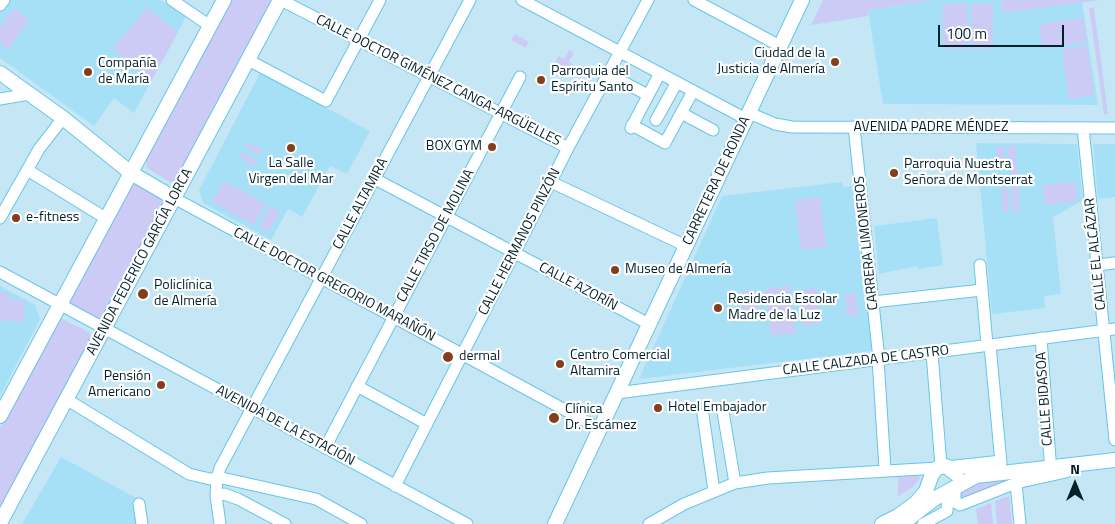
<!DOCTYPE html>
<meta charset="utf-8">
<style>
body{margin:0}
#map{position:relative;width:1115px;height:524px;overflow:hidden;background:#c5e7f5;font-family:"Titillium Web",sans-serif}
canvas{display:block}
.north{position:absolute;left:1050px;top:459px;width:50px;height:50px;-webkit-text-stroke:4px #fff;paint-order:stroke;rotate:0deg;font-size:14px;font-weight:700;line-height:20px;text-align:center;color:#02202a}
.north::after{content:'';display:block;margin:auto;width:18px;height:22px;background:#02202a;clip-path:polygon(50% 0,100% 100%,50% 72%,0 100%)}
.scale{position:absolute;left:938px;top:25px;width:126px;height:22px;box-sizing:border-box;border:2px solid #02202a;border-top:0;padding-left:6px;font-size:15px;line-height:18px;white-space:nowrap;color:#02202a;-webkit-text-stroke:4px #fff;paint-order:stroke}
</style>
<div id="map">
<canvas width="1115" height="524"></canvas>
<div class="north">N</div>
<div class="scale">100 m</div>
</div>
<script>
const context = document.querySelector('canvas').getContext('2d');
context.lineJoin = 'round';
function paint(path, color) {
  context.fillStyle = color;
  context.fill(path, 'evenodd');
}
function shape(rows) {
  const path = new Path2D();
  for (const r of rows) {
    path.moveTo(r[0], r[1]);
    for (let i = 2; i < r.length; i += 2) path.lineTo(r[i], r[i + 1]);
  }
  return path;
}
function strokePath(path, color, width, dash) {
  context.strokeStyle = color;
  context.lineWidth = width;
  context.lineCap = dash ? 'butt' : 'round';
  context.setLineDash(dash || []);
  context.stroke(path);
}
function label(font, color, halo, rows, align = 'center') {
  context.font = font + ' "Titillium Web",sans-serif';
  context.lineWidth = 4.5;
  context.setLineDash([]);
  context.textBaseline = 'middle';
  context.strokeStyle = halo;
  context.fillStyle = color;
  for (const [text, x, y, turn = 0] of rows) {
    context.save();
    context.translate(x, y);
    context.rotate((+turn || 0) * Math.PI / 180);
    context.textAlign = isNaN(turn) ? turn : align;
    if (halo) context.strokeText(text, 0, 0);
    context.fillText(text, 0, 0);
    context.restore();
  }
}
paint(shape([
 [9,0,161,0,186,17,134,113,114,98,94,126,0,58,0,12],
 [932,0,1001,0,1003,13,1082,2,1098,105,883,104,868,10],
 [260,73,370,131,347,174,330,166,302,217,288,209,271,240,203,203,199,190],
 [976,143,1077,144,1083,200,1053,217,1061,294,1044,296,1045,308,992,314],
 [1093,144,1115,144,1115,197,1098,199],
 [842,182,843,187,852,186,872,351,639,379,722,196],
 [937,218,943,265,918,269,917,266,879,274,874,226],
 [0,286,35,305,40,319,0,396],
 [61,457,136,498,137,524,22,524]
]), '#a6e0f7');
paint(shape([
 [229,0,273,0,177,180,170,182,147,168,145,158],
 [823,0,932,0,868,10,868,16,811,25],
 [1001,0,1100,0,1003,13],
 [943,4,967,4,967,49,943,49],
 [971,4,993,4,993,49,971,49],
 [14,8,29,20,8,49,0,43,0,27],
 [147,8,178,32,151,82,113,48],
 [1089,8,1094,8,1108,114,1104,114],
 [1083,18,1087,42,1042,48,1039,24],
 [515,34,529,42,526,48,511,40],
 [1087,45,1094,95,1069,99,1062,49],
 [569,50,574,52,569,62,573,64,569,71,555,63,558,56,564,59],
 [249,142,263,150,260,154,245,148],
 [1004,146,1006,167,998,168,996,147],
 [1008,146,1015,146,1018,178,1011,178],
 [243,152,257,161,254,166,240,158],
 [224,181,266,204,254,225,212,202],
 [136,182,163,198,164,204,151,230,160,244,126,277,102,320,99,321,70,307,69,302,131,185],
 [1076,182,1078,201,1045,205,1043,185],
 [1018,186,1020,211,1014,211,1011,187],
 [1008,187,1010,211,1003,212,1001,188],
 [820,197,826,247,801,250,795,200],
 [270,206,280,211,269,231,259,226],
 [790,286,796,333,771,336,765,289],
 [817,288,821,323,803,326,798,291],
 [755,290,759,319,745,321,741,291],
 [0,292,9,293,9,299,25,301,24,322,0,320],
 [856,293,858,315,847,316,845,294],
 [60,318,89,332,92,338,0,511,0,428],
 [916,475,921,477,913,487,898,496,898,477],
 [1021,475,961,502,959,496,961,492,974,482],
 [1009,496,1012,524,997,524,995,501],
 [991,503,993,524,978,524,976,509]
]), '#cbcbf6');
const minor = shape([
 [172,0,210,26],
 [281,0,568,148],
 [522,0,746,119],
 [694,0,780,46],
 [0,5,4,0],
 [248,60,326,101,380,0],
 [608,74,648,95],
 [0,99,29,94],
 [681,113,713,130],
 [749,113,775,124,792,127,1115,128],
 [656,120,677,82],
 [632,125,665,143,693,91],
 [854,127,879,359],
 [631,128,660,73],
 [1083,128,1115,440],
 [29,171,107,219],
 [375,179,649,324],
 [551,182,686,246],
 [174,198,600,429],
 [0,218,39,149,63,118],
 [980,265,987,345],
 [1097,265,1115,263],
 [0,272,467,524],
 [873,302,982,290],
 [1041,338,1050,459],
 [990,345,1001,463],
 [932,353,941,466],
 [878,359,885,469],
 [357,386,427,424],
 [617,393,1115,329],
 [66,399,189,474,210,479,222,478,316,499,361,524],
 [723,412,735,483],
 [703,415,714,491],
 [325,448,520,77],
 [1016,483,1020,524],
 [395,486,568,148,648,0],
 [955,489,955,502,960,505,1016,483,1066,472],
 [216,496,224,494,238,499,285,524],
 [139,504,142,524],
 [220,524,216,496,217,478,220,468,470,0],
 [649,524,684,504,735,483,768,478,938,468],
 [923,524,947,511,948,493]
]);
const major = shape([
 [0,73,63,118,131,173,174,198],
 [0,416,224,0],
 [951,468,997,463],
 [0,523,280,0],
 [555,524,802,0],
 [882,524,898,516,916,503,926,491,932,474,937,468,946,466,956,474],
 [902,524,934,499,976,476,1115,460]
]);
strokePath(minor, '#67c5e8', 13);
strokePath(major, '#67c5e8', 16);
strokePath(minor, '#fff', 11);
strokePath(major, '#fff', 14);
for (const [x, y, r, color] of [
 [835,62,5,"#853e1b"],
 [88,72,5,"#853e1b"],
 [541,80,5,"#853e1b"],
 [492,147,5,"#853e1b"],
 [291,148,5,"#853e1b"],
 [894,173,5,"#853e1b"],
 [16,218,5,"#853e1b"],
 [615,270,5,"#853e1b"],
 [143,294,6,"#853e1b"],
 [718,308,5,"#853e1b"],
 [448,357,6,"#853e1b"],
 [560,364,5,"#853e1b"],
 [161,385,5,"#853e1b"],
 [658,408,5,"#853e1b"],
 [554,418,6,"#853e1b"]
]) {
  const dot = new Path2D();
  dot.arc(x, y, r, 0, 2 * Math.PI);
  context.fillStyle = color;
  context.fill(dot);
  strokePath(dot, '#fff', 2);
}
label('14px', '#02202a', '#fff', [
 ["Ciudad de la",825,54,"right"],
 ["Justicia de Almería",825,70,"right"],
 ["Compañía",98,64],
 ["de María",98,80],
 ["Parroquia del",551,72],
 ["Espíritu Santo",551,88],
 ["BOX GYM",482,147,"right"],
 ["La Salle",291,164,"center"],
 ["Virgen del Mar",291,180,"center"],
 ["Parroquia Nuestra",904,165],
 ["Señora de Montserrat",904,181],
 ["e-fitness",26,218],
 ["Museo de Almería",625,270],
 ["Policlínica",154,286],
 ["de Almería",154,302],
 ["Residencia Escolar",728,300],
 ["Madre de la Luz",728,316],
 ["Centro Comercial",570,356],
 ["Altamira",570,372],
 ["dermal",459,357],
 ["Pensión",151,377,"right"],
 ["Americano",151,393,"right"],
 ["Hotel Embajador",668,408],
 ["Clínica",565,410],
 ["Dr. Escámez",565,426]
], 'left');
label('14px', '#02202a', '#fff', [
 ["CALLE DOCTOR GIMÉNEZ CANGA-ARGÜELLES",438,81,27],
 ["AVENIDA PADRE MÉNDEZ",931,128],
 ["CARRETERA DE RONDA",717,181,-65],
 ["CALLE ALTAMIRA",361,204,-62],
 ["CALLE TIRSO DE MOLINA",436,236,-62],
 ["CALLE HERMANOS PINZÓN",520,242,-63],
 ["CARRERA LIMONEROS",867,243,-96],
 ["CALLE EL ALCÁZAR",1096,254,-96],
 ["AVENIDA FEDERICO GARCÍA LORCA",140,262,-62],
 ["CALLE DOCTOR GREGORIO MARAÑÓN",334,285,28],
 ["CALLE AZORÍN",578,287,28],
 ["CALLE CALZADA DE CASTRO",866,361,-7],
 ["CALLE BIDASOA",1045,399,-94],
 ["AVENIDA DE LA ESTACIÓN",285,426,28]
]);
</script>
